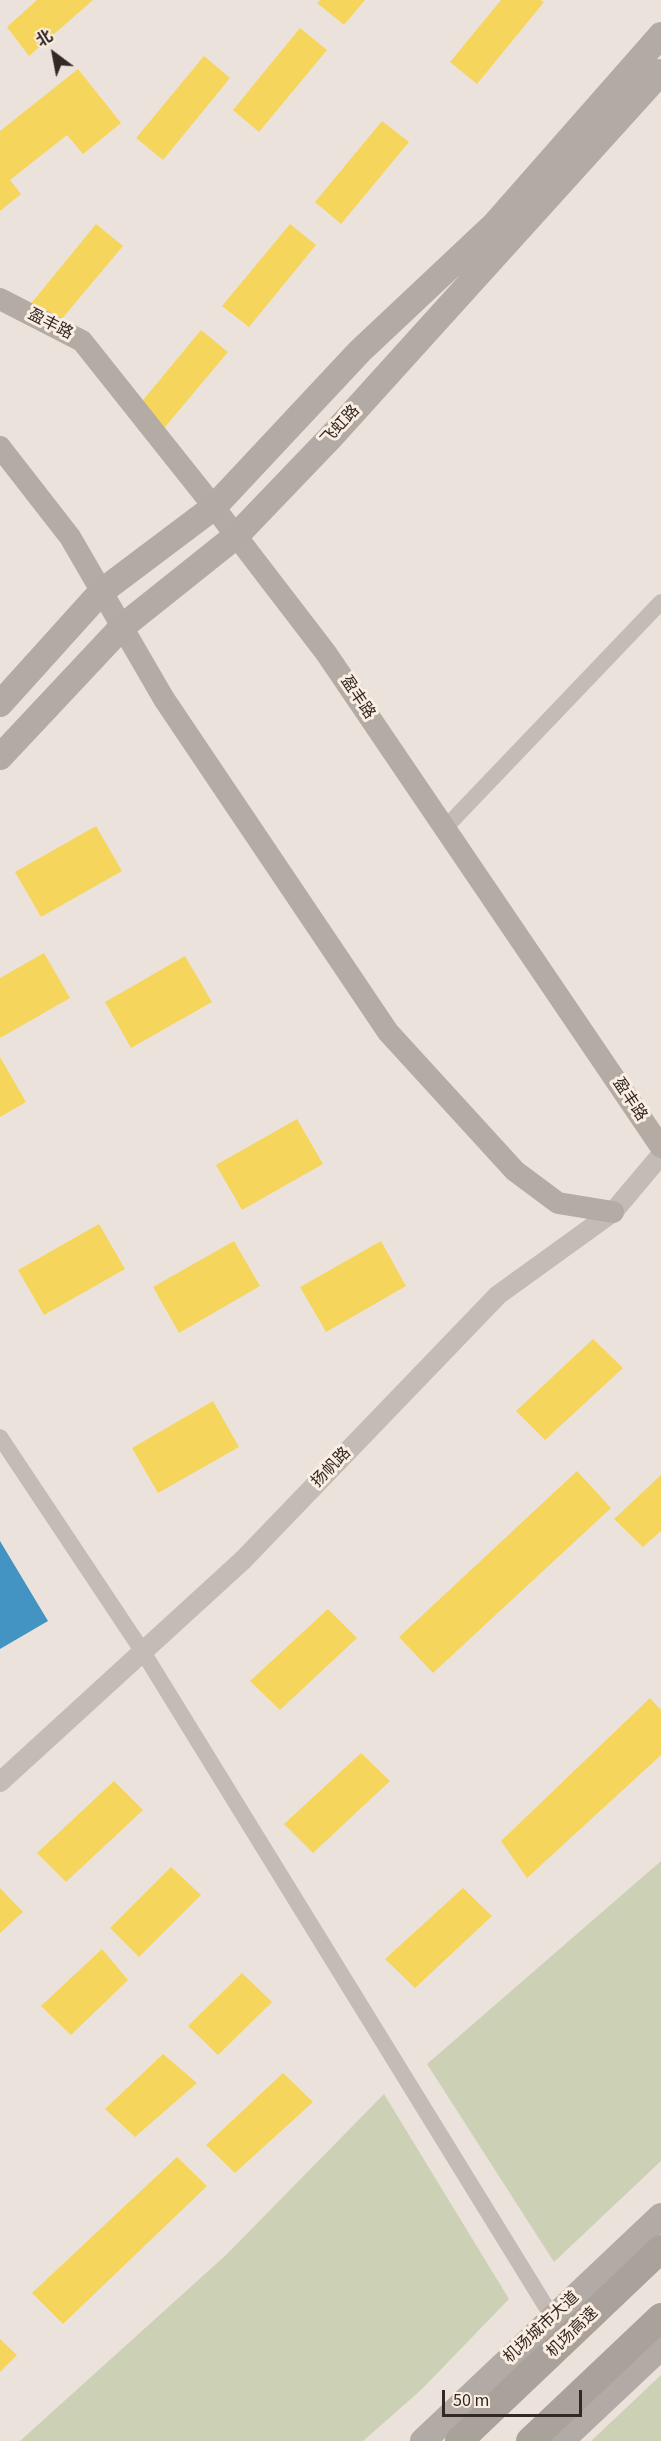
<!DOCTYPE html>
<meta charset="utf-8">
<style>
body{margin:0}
#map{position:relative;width:661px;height:2441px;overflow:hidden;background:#ebe3db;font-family:"Source Sans 3","Noto Sans SC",sans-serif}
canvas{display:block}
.north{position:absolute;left:24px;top:24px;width:60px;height:60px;-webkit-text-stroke:4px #faede1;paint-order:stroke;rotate:328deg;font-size:16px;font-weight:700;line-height:24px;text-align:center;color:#332824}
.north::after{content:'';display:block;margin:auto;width:21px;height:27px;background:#332824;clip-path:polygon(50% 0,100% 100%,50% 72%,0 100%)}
.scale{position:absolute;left:442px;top:2390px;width:140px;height:27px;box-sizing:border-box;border:3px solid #332824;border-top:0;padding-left:8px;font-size:18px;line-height:21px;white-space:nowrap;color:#332824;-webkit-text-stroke:4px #faede1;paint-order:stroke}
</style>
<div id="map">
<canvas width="661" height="2441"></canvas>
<div class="north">北</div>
<div class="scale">50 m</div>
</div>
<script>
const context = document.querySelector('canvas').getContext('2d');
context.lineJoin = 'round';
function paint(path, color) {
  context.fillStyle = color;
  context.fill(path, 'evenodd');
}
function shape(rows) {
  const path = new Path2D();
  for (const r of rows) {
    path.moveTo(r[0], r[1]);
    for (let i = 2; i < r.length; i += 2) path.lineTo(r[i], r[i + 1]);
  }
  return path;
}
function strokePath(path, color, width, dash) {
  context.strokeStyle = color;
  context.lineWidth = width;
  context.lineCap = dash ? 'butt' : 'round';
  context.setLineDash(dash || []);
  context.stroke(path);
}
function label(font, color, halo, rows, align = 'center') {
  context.font = font + ' "Source Sans 3","Noto Sans SC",sans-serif';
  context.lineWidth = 6;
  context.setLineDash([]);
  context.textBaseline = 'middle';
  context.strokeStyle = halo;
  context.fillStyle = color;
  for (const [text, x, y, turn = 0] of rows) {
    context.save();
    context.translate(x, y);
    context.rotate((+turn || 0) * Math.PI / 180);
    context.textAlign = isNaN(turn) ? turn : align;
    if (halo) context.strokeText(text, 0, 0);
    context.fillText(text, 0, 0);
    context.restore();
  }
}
paint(shape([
 [661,1861,661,2161,554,2262,427,2064],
 [384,2094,509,2299,421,2390,363,2441,20,2441,226,2255],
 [661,2375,661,2441,591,2441]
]), '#ccd0b4');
paint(shape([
 [37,0,93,0,29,56,7,27],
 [320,0,365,0,344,25,317,3],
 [501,0,541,0,544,2,477,84,450,62],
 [300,28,327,50,259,132,233,110],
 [204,56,230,78,163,160,136,138],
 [78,69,121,123,83,154,67,135,10,180,21,194,0,211,0,131],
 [382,121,409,142,341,224,315,202],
 [96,224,123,246,55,327,29,306],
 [290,224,316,245,249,327,222,306],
 [201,330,228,352,160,433,134,411],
 [96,826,122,871,41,917,15,872],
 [44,953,70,998,0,1038,0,978],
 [185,956,212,1002,131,1048,105,1002],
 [0,1057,26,1102,0,1117],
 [297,1119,323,1164,242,1210,216,1165],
 [99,1224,125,1269,44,1315,18,1270],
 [234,1241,260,1286,179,1333,153,1287],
 [381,1241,406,1286,326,1332,300,1287],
 [593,1339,623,1368,545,1440,516,1411],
 [213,1401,239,1447,158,1493,132,1448],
 [577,1471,611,1508,433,1673,399,1637],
 [661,1475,661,1531,643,1547,614,1519],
 [328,1609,357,1638,280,1710,250,1681],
 [650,1698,661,1710,661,1755,527,1878,501,1841],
 [361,1753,390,1781,313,1853,284,1824],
 [114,1781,143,1810,66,1882,37,1853],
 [171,1867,201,1895,139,1957,110,1928],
 [0,1888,23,1912,0,1933],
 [463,1888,492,1916,415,1988,385,1959],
 [102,1949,128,1980,71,2035,41,2006],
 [242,1973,272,2002,218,2055,188,2026],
 [163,2054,197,2083,135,2137,105,2109],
 [283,2073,313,2102,235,2173,206,2145],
 [177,2157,207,2186,63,2324,32,2293],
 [0,2339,17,2355,0,2372]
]), '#f6d55c');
paint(shape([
 [0,1541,48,1621,0,1649]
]), '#4393c3');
strokePath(shape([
 [445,828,661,602],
 [0,1437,143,1652,553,2318]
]), '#c3bbb5', 16);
strokePath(shape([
 [0,1782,243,1560,498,1295,613,1212,661,1155]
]), '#c3bbb5', 20);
strokePath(shape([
 [0,299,82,341,214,507,326,653,661,1147],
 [0,447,70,537,164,699,388,1032,515,1171,558,1203,613,1212]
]), '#b4aba5', 22);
strokePath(shape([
 [0,704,101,592,214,507,360,351,494,225,661,35],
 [0,757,122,627,236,536,330,438,661,72],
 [423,2441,661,2216],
 [561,2441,661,2347]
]), '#b2aaa4', 26);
strokePath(shape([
 [459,2441,661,2249],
 [530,2441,661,2317]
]), '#a9a29b', 28);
label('16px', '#332824', '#faede1', [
 ["盈丰路",50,325,27],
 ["飞虹路",341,426,-47],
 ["盈丰路",357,698,56],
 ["盈丰路",629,1100,56],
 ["扬帆路",332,1468,-46],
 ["机场城市大道",542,2328,-43],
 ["机场高速",573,2333,-44]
]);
</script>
